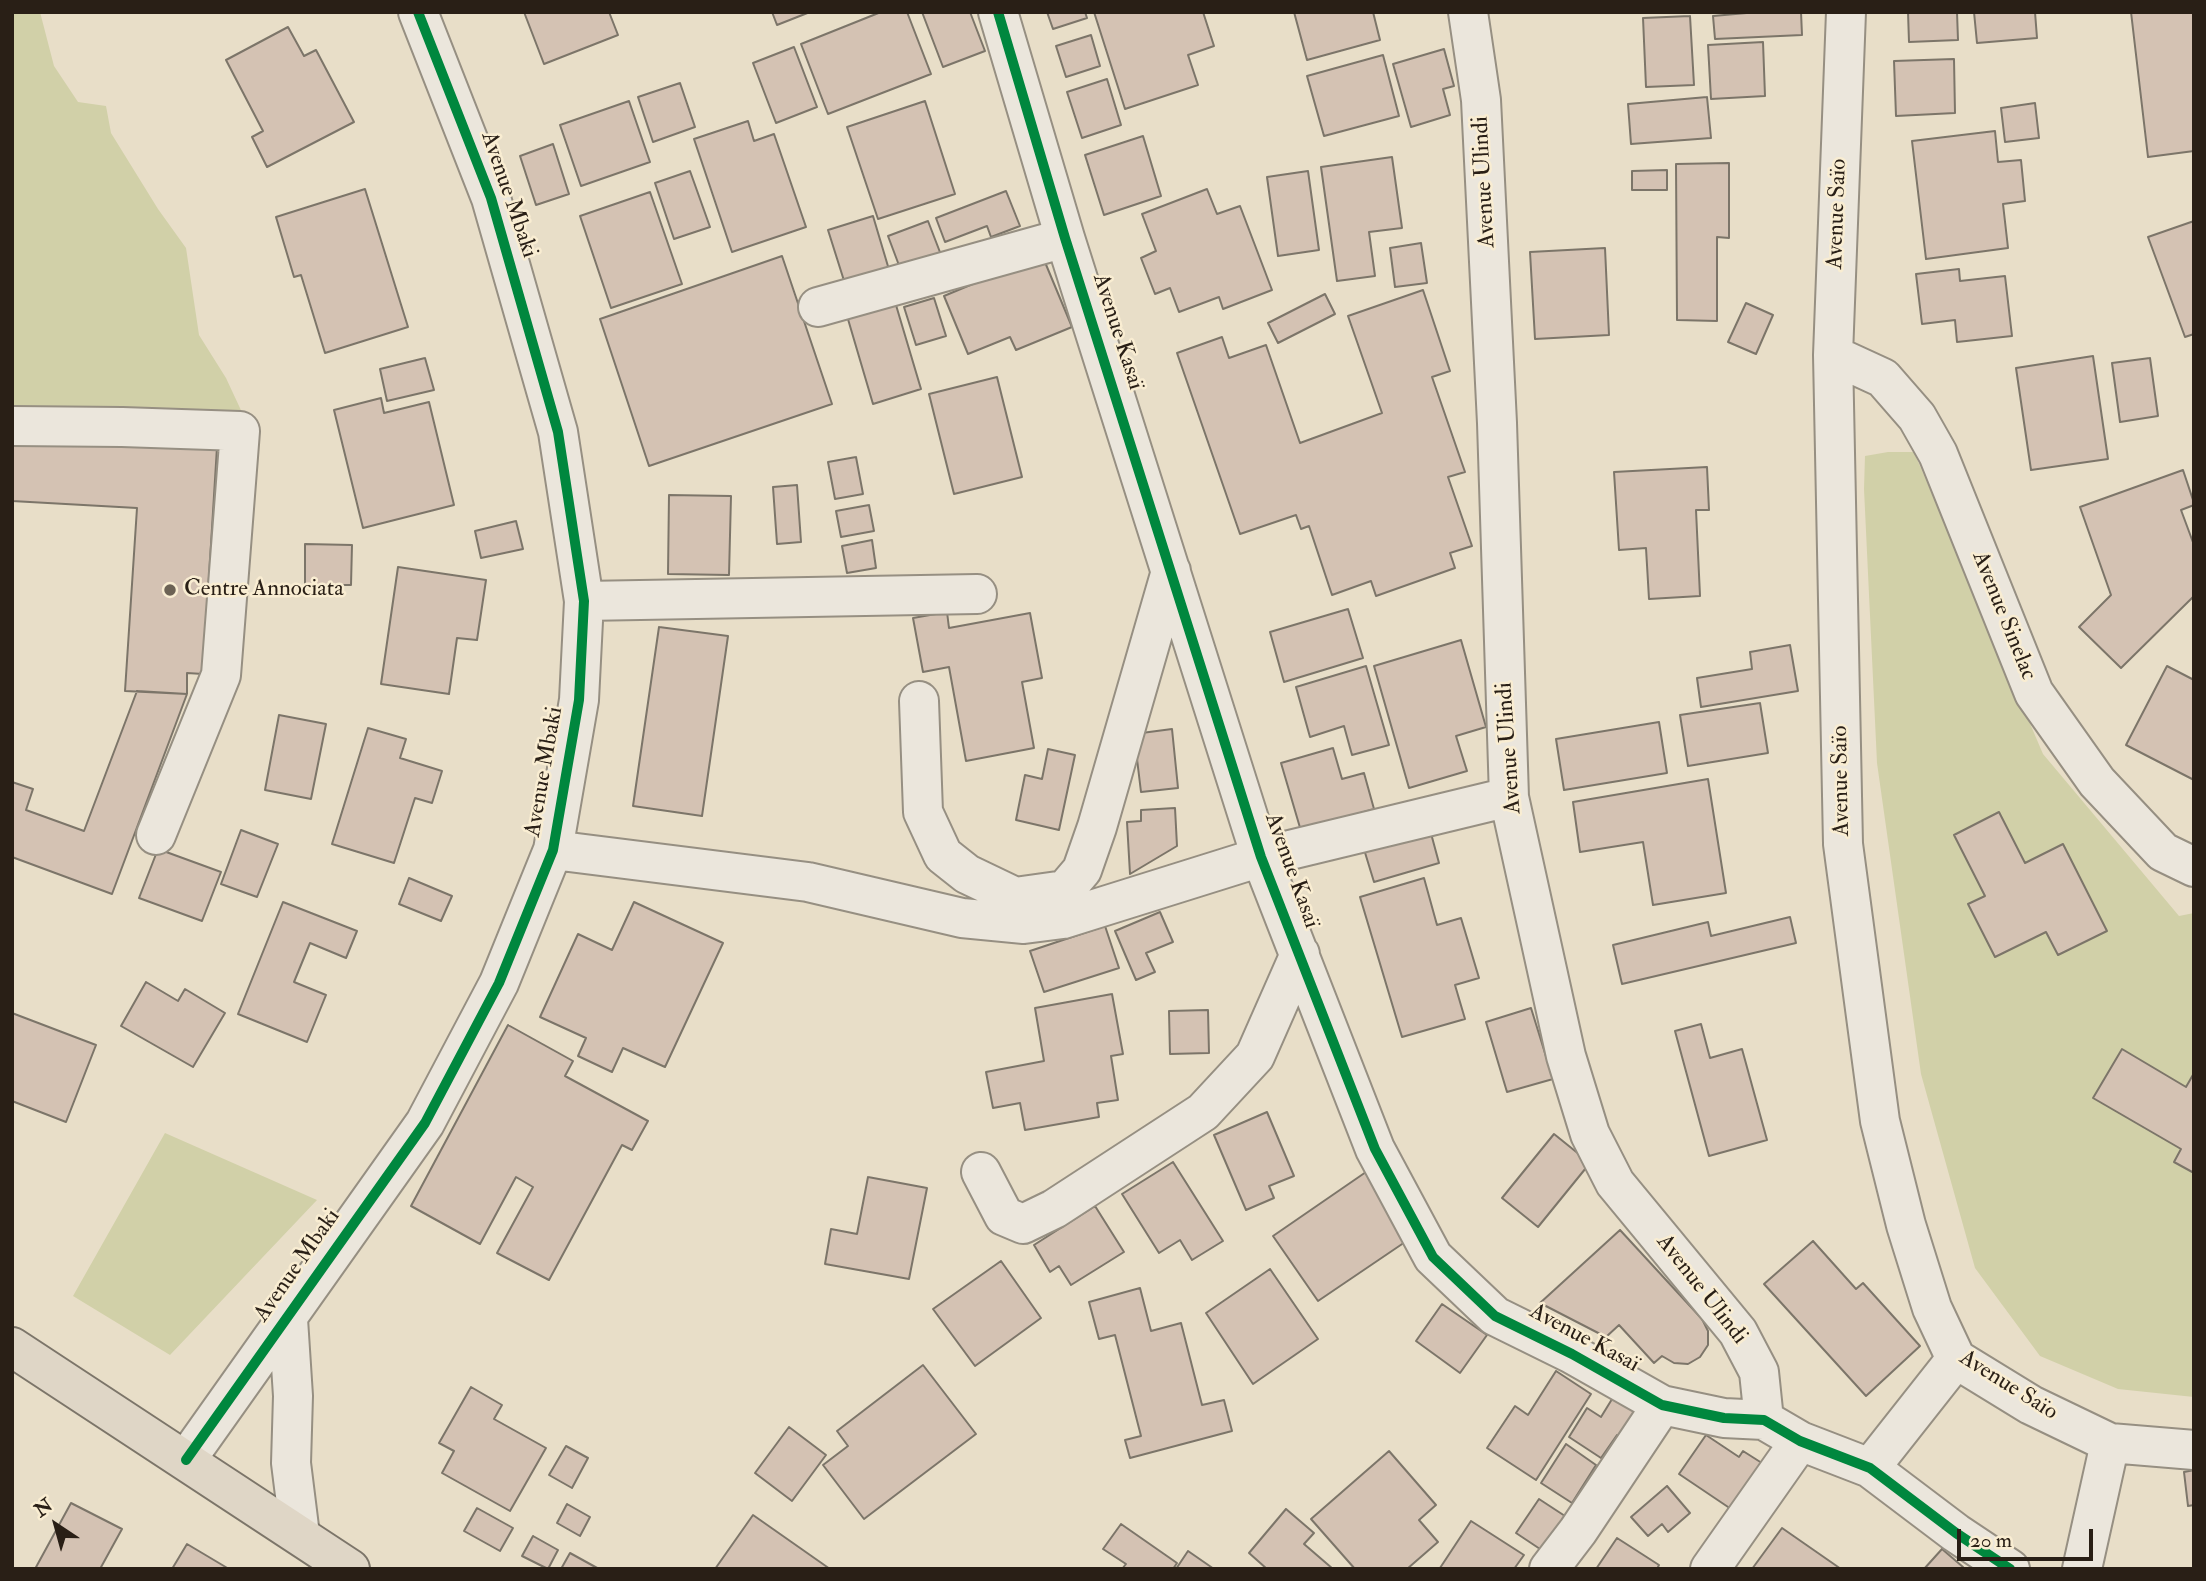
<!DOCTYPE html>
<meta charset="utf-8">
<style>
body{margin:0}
#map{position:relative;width:2206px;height:1581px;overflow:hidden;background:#e8dec8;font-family:"IM FELL Double Pica",serif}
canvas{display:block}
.frame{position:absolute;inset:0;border:14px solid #291f16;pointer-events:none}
.north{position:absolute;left:21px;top:1490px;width:70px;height:70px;-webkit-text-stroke:5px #f9edd2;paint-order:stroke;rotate:324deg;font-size:19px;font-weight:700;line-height:28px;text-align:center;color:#291f16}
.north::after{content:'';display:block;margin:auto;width:24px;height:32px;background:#291f16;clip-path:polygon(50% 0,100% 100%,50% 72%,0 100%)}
.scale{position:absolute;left:1957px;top:1529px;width:136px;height:32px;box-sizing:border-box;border:4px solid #291f16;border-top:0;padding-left:9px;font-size:21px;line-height:24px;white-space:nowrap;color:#291f16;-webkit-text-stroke:5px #f9edd2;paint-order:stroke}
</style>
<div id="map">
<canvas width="2206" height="1581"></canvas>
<div class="frame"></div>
<div class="north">N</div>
<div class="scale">20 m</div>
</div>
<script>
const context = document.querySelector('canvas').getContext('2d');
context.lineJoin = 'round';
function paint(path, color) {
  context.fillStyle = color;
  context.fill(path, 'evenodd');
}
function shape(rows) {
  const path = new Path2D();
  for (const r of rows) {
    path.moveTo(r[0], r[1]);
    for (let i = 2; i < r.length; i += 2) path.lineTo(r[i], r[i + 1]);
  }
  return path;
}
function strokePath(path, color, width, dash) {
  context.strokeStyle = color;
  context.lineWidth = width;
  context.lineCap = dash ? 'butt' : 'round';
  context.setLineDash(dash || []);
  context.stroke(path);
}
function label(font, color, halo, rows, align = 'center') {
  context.font = font + ' "IM FELL Double Pica",serif';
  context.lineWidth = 5;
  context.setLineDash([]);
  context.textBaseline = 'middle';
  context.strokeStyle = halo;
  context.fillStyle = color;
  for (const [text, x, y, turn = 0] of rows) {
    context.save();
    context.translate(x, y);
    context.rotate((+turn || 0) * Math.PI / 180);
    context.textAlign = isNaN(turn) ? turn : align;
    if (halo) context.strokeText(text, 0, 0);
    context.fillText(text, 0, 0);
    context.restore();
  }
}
paint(shape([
 [12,12,40,12,54,66,78,102,106,106,111,133,158,209,186,248,199,335,226,378,246,421,12,423],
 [1888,452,1914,452,2043,754,2179,916,2194,913,2194,1397,2118,1389,2040,1356,1975,1268,1921,1074,1877,763,1864,489,1865,456],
 [165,1133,317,1200,170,1355,73,1296]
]), '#d1d0a8');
const building = shape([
 [524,12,609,12,618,35,544,64,524,12],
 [772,12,810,12,777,25,772,12],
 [881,12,907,12,931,74,828,114,801,44,881,12],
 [922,12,970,12,985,51,943,67,922,12],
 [1047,12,1085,12,1087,18,1053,29,1047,12],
 [1094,12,1203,12,1214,46,1188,55,1198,85,1125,109,1094,12],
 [1294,12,1373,12,1380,40,1307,60,1294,12],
 [1758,12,1801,12,1802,35,1715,39,1713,16,1758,12],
 [1908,12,1957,12,1958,40,1909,42,1908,12],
 [1974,12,2035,12,2037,38,1977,43,1974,12],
 [2131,12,2194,12,2194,151,2148,157,2131,12],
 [1690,16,1694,85,1646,87,1643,18,1690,16],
 [288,27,304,56,316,50,354,122,267,167,252,137,263,131,226,60,288,27],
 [1091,35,1100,66,1066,77,1056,46,1091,35],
 [1763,42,1765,96,1711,99,1708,45,1763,42],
 [794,47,817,107,776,123,753,63,794,47],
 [1444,49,1454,86,1443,89,1450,115,1411,127,1393,64,1444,49],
 [1383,55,1399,116,1324,136,1307,76,1383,55],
 [1954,59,1955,113,1896,116,1894,61,1954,59],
 [1107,79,1121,125,1082,138,1067,92,1107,79],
 [680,83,695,127,653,142,638,97,680,83],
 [1707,97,1711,138,1631,144,1628,104,1707,97],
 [629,101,650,162,581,186,560,125,629,101],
 [925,101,955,194,878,219,847,127,925,101],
 [2035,103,2039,138,2005,142,2001,108,2035,103],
 [748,121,754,141,774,134,806,227,732,252,694,139,748,121],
 [1995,131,1998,162,2021,160,2025,201,2003,204,2008,248,1926,259,1912,141,1995,131],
 [1143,136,1161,196,1104,215,1085,155,1143,136],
 [553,144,569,194,536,205,520,156,553,144],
 [1392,157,1402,228,1369,232,1375,276,1337,281,1321,167,1392,157],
 [1729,163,1729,238,1717,237,1717,321,1677,320,1676,164,1729,163],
 [1667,170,1667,190,1632,190,1632,171,1667,170],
 [690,171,710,227,674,239,655,183,690,171],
 [1308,171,1319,250,1278,256,1267,177,1308,171],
 [365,189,408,327,325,353,301,275,294,277,276,217,365,189],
 [1207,189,1217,214,1240,206,1272,290,1223,309,1219,297,1179,312,1170,288,1155,294,1141,258,1156,251,1142,214,1207,189],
 [1006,191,1020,226,991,237,987,226,945,242,936,218,1006,191],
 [650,192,682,284,611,308,580,216,650,192],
 [873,216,890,273,846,287,828,230,873,216],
 [928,221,943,260,903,276,888,236,928,221],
 [2194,221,2194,334,2185,337,2148,237,2194,221],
 [1421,243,1427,283,1395,287,1390,248,1421,243],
 [1605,248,1609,335,1535,339,1530,252,1605,248],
 [1042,255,1072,327,1016,350,1010,337,968,354,944,296,1042,255],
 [782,256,832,404,649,466,600,319,782,256],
 [1959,269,1960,281,2005,276,2012,336,1957,342,1955,320,1922,324,1916,274,1959,269],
 [1423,290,1450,371,1432,377,1465,472,1448,477,1472,546,1450,553,1455,568,1376,596,1371,581,1332,595,1309,526,1301,529,1296,515,1240,534,1177,353,1222,337,1229,358,1266,345,1300,443,1382,413,1348,316,1423,290],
 [1325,294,1335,314,1278,343,1268,323,1325,294],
 [893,295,921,389,873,404,845,309,893,295],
 [934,298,946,336,916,345,904,307,934,298],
 [1746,303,1773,315,1756,354,1728,342,1746,303],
 [2093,356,2108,459,2031,470,2016,368,2093,356],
 [425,358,434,390,387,401,380,369,425,358],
 [2150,358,2158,416,2120,422,2112,363,2150,358],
 [997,377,1022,477,954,494,929,394,997,377],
 [381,398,384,413,429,402,454,505,363,528,334,410,381,398],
 [12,436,217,447,203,674,187,673,187,694,125,691,137,508,12,501,12,436],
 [856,457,863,494,835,499,828,462,856,457],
 [1707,467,1709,510,1696,510,1700,596,1649,599,1646,548,1619,550,1614,472,1707,467],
 [2183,470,2194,503,2194,505,2181,510,2194,545,2194,596,2121,668,2079,627,2111,595,2080,507,2183,470],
 [797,485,801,542,777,544,773,487,797,485],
 [669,495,731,496,729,575,668,574,669,495],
 [869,505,874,531,841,537,836,511,869,505],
 [516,521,523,549,481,558,475,531,516,521],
 [872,540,876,568,847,573,842,546,872,540],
 [305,544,352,545,351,585,305,585,305,544],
 [398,567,486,580,477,640,457,638,449,694,381,684,398,567],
 [1348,609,1363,658,1284,682,1270,632,1348,609],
 [947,612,949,628,1030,613,1042,678,1022,682,1034,748,966,761,949,667,923,672,913,618,947,612],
 [659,627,728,636,702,816,633,806,659,627],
 [1461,640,1486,727,1456,736,1467,771,1409,788,1374,666,1461,640],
 [1790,645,1798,691,1701,707,1697,678,1752,669,1750,652,1790,645],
 [1366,666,1389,745,1352,755,1344,726,1310,737,1296,687,1366,666],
 [2167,666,2194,680,2194,780,2126,745,2167,666],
 [137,691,187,694,112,894,12,857,12,782,33,789,26,810,84,831,137,691],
 [1760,703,1768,753,1688,766,1680,715,1760,703],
 [279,715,326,724,311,799,265,790,279,715],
 [1659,722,1667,773,1564,790,1556,739,1659,722],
 [368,728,406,739,400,758,442,771,432,803,415,798,394,863,332,844,368,728],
 [1172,729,1178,788,1141,792,1134,734,1172,729],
 [1333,748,1342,779,1364,773,1374,809,1301,831,1281,763,1333,748],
 [1048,749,1075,755,1059,830,1016,820,1025,775,1042,779,1048,749],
 [1708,779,1726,893,1653,905,1643,842,1580,852,1573,802,1708,779],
 [1175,808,1177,846,1130,874,1127,822,1141,821,1141,810,1175,808],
 [1999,812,2025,863,2063,844,2107,931,2058,955,2046,932,1995,957,1968,904,1985,896,1954,835,1999,812],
 [1429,826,1439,863,1374,882,1363,846,1429,826],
 [241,830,278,844,257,897,221,884,241,830],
 [158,849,221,872,202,921,139,898,158,849],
 [409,878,452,896,441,921,399,904,409,878],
 [1424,878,1437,925,1461,918,1479,978,1455,985,1465,1019,1402,1037,1360,897,1424,878],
 [283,902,357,931,346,958,310,943,294,982,326,995,307,1042,238,1014,283,902],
 [634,902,723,943,665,1067,623,1048,612,1072,578,1056,586,1038,540,1017,578,934,612,950,634,902],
 [1160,912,1173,942,1146,953,1155,972,1136,980,1115,931,1160,912],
 [1790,917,1796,943,1622,984,1613,945,1708,922,1711,936,1790,917],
 [1105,926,1119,968,1044,992,1030,951,1105,926],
 [146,982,178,1001,185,989,225,1013,193,1067,121,1026,146,982],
 [1112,994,1123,1054,1111,1056,1118,1100,1097,1103,1099,1117,1025,1130,1020,1103,993,1108,986,1072,1044,1061,1035,1008,1112,994],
 [1531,1008,1553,1079,1507,1092,1486,1022,1531,1008],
 [1208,1010,1209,1053,1170,1054,1169,1011,1208,1010],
 [12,1013,96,1045,66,1122,12,1101,12,1013],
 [1701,1024,1710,1058,1742,1049,1767,1140,1709,1156,1675,1031,1701,1024],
 [508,1025,573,1061,565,1076,648,1121,632,1150,622,1145,549,1280,497,1253,533,1187,516,1177,480,1244,411,1206,508,1025],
 [2122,1049,2186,1087,2194,1073,2194,1173,2174,1162,2181,1149,2093,1098,2122,1049],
 [1267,1112,1294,1176,1269,1186,1274,1198,1246,1210,1214,1135,1267,1112],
 [1554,1134,1590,1163,1538,1227,1502,1198,1554,1134],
 [1173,1162,1223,1241,1192,1260,1180,1240,1159,1253,1122,1194,1173,1162],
 [1366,1172,1411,1238,1318,1301,1273,1236,1366,1172],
 [868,1177,927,1188,909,1279,825,1264,831,1229,857,1234,868,1177],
 [1095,1206,1124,1252,1071,1285,1059,1266,1050,1272,1034,1245,1095,1206],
 [1620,1230,1702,1319,1708,1331,1708,1345,1700,1357,1688,1364,1674,1363,1662,1356,1654,1363,1619,1325,1606,1337,1540,1303,1620,1230],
 [1813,1241,1856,1289,1863,1283,1920,1346,1866,1396,1764,1284,1813,1241],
 [1001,1261,1041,1318,975,1366,933,1309,1001,1261],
 [1270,1269,1318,1339,1253,1384,1206,1313,1270,1269],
 [1140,1288,1151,1331,1181,1323,1202,1405,1224,1400,1232,1431,1130,1458,1125,1440,1141,1436,1115,1335,1099,1339,1089,1302,1140,1288],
 [1442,1304,1487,1335,1460,1373,1416,1341,1442,1304],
 [923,1365,976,1434,864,1519,823,1465,848,1446,837,1431,923,1365],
 [1556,1371,1591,1394,1536,1480,1487,1448,1515,1406,1528,1415,1556,1371],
 [471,1387,502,1405,494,1419,546,1448,510,1511,442,1473,454,1451,439,1443,471,1387],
 [1617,1391,1647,1410,1627,1441,1617,1435,1601,1458,1569,1437,1587,1408,1601,1417,1617,1391],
 [789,1427,826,1455,792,1501,755,1473,789,1427],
 [1706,1435,1739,1457,1743,1451,1765,1465,1734,1511,1679,1474,1706,1435],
 [1566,1444,1596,1465,1572,1503,1541,1483,1566,1444],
 [566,1446,588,1458,572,1488,549,1475,566,1446],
 [1389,1451,1436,1505,1419,1520,1438,1542,1407,1569,1355,1569,1311,1519,1389,1451],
 [2194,1470,2194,1505,2188,1506,2184,1472,2194,1470],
 [1667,1486,1690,1513,1668,1532,1662,1524,1648,1536,1631,1517,1667,1486],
 [1539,1499,1568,1518,1546,1553,1516,1533,1539,1499],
 [71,1503,122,1529,100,1569,35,1569,71,1503],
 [567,1504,590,1517,580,1536,557,1523,567,1504],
 [477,1508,513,1528,500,1551,464,1531,477,1508],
 [1286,1509,1314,1533,1304,1544,1333,1569,1267,1569,1249,1553,1286,1509],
 [753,1515,830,1569,715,1569,753,1515],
 [1471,1521,1524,1555,1514,1569,1440,1568,1471,1521],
 [1121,1524,1177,1563,1173,1569,1122,1569,1126,1564,1103,1549,1121,1524],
 [1782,1528,1841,1569,1752,1569,1782,1528],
 [533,1536,558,1550,548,1569,522,1556,533,1536],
 [1617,1538,1659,1565,1657,1569,1596,1569,1617,1538],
 [187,1544,229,1569,172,1569,187,1544],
 [1942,1549,1963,1567,1961,1569,1924,1569,1942,1549],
 [1188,1551,1214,1569,1176,1569,1188,1551],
 [570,1553,599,1569,561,1569,570,1553]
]);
paint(building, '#d4c2b3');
strokePath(building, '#7c7569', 2);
const minor = shape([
 [998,12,1065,238,1261,857,1375,1149,1433,1257,1495,1316,1572,1354,1662,1405,1724,1418,1764,1420,1800,1441,1870,1468,1956,1533,2010,1569],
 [1468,12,1481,100,1497,423,1509,797,1566,1056,1590,1134,1615,1183,1738,1332,1759,1372,1764,1420],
 [1846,12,1833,355,1843,844,1880,1121,1906,1225,1932,1308,1956,1359,2031,1405,2110,1443],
 [818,307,1065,238],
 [1833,355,1883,378,1917,417,1938,454,2034,693,2097,782,2163,852,2194,867],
 [12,426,122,427,240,431,221,675,156,835],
 [584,601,977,594],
 [919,701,923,812,943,855,967,874,1015,897,1065,890,1082,870,1097,827,1171,571],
 [553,850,808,882,962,918,1024,924,1063,919,1261,857,1509,797],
 [981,1172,1004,1216,1023,1224,1054,1209,1203,1112,1255,1056,1300,954],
 [288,1319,293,1396,291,1463,300,1535],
 [186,1460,425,1123,499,983,553,850,579,700,584,601,558,432,491,198,418,12],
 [1870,1468,1956,1359],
 [1549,1569,1578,1531,1662,1405],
 [1710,1569,1800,1441],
 [2082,1569,2110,1443,2194,1450]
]);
const major = shape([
 [12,1347,350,1569]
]);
strokePath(minor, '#968f82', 42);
strokePath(major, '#7c7569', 42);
strokePath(minor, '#ebe6dc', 38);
strokePath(major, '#dfd6c6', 38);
strokePath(shape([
 [998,12,1065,238,1261,857,1375,1149,1433,1257,1495,1316,1572,1354,1662,1405,1724,1418,1764,1420,1800,1441,1870,1468,1956,1533,2010,1569],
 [186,1460,425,1123,499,983,553,850,579,700,584,601,558,432,491,198,418,12]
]), '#00873e', 10);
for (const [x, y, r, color] of [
 [170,590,7,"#6c6254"]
]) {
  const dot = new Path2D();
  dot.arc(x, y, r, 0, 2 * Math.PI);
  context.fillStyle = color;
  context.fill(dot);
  strokePath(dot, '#f9edd2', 2.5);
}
label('23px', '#291f16', '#f9edd2', [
 ["Avenue Ulindi",1485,182,-93],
 ["Avenue Mbaki",508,195,71],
 ["Avenue Saïo",1838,214,-88],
 ["Avenue Kasaï",1117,332,72],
 ["Avenue Sinelac",2003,616,68],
 ["Avenue Ulindi",1510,748,-94],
 ["Avenue Mbaki",545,772,-80],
 ["Avenue Saïo",1842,781,-91],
 ["Avenue Kasaï",1291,871,70],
 ["Avenue Mbaki",298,1266,-55],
 ["Avenue Ulindi",1701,1290,52],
 ["Avenue Kasaï",1584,1339,28],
 ["Avenue Saïo",2008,1386,32]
]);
label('23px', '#291f16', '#f9edd2', [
 ["Centre Annociata",184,590]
], 'left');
</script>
